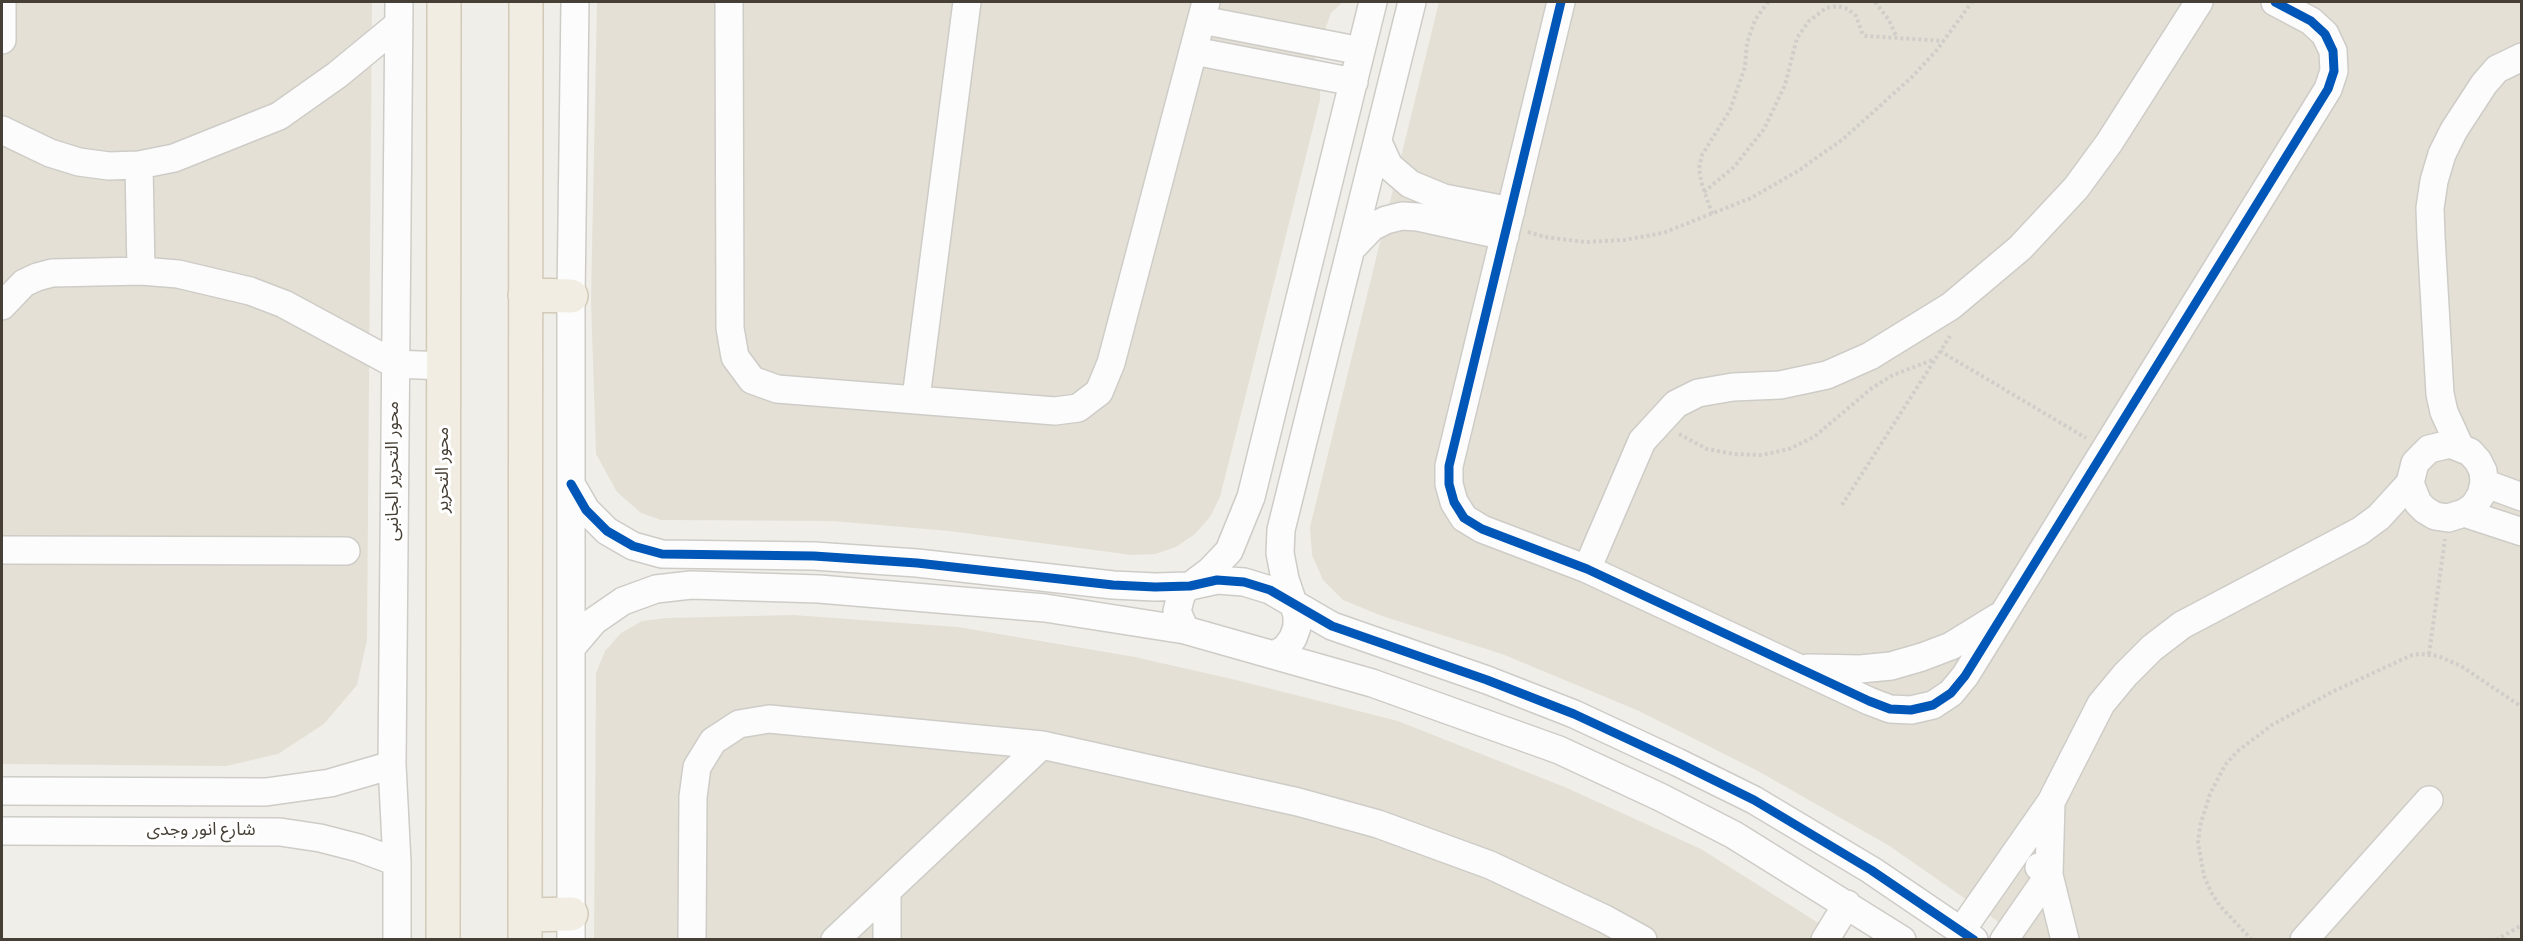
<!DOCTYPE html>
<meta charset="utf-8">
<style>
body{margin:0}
#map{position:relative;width:2523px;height:941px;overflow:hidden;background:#f0eee9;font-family:"Titillium Web",sans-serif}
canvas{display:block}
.frame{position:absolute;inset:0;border:3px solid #463f35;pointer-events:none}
</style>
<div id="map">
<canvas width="2523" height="941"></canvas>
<div class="frame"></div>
</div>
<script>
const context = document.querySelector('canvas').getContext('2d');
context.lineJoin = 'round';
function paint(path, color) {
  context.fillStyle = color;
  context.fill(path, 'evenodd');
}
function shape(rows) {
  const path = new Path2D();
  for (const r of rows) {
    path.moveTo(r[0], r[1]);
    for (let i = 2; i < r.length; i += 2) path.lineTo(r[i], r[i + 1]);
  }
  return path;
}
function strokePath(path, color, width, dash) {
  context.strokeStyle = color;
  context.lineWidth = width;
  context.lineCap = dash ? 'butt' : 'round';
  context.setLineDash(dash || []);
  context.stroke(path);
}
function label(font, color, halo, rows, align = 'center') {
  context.font = font + ' "Titillium Web","Noto Sans Arabic",sans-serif';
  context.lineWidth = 6;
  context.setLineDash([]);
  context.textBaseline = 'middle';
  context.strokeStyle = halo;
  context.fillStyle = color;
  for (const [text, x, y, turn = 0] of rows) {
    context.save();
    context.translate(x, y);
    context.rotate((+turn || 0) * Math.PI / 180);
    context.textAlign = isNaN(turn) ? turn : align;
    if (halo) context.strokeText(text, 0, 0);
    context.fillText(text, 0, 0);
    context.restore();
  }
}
paint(shape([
 [2,2,372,2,367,640,357,685,324,724,278,754,226,766,2,764],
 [597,2,1343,2,1331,13,1309,75,1320,85,1320,100,1220,497,1210,517,1195,534,1176,547,1155,554,1132,555,949,531,832,521,661,520,641,513,617,492,596,454,591,301],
 [1439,2,2521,2,2521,939,2023,939,1888,845,1756,770,1639,711,1502,654,1382,616,1343,600,1323,580,1312,555,1310,527],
 [793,615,958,627,1135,657,1236,680,1398,721,1567,788,1701,849,1844,939,594,940,596,673,605,651,621,633,642,621,666,618]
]), '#e4e0d6');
const minor = shape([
 [729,2,730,328,735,357,752,380,777,389,1055,411,1078,408,1099,392,1111,363,1206,2],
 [1561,2,1449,466,1449,484,1454,502,1464,518,1482,529,1587,569,1869,701,1890,709,1911,710,1933,705,1951,693,1965,676,2328,89,2334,71,2333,51,2325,34,2311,21,2275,2],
 [1202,20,1361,51],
 [2,40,2,2],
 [1194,51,1354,82],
 [2,130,50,153,79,162,109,166,139,165,174,158,279,116,337,75,399,24],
 [1378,142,1389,166,1410,184,1444,198,1511,211],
 [139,165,141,271],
 [1351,249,1372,227,1386,220,1402,216,1418,217,1505,236],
 [2,306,24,283,37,277,52,273,141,271,178,274,250,291,284,304,395,364,444,366],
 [916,398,967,2],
 [2460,447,2444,412,2440,394,2431,236,2430,208,2434,181,2442,154,2454,130,2484,84,2497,69,2522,57],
 [2484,483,2522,497],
 [571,484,586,510,607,531,633,546,662,554,814,556,917,563,1113,585,1155,587,1190,586,1217,580,1244,582,1270,590,1332,626,1487,680,1574,714,1677,762,1754,800,1871,870,1974,940],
 [2464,513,2522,532],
 [2,550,346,551],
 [1587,569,1642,441,1676,404,1698,393,1733,387,1780,385,1827,375,1870,356,1951,306,2020,248,2076,188,2109,143,2199,2],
 [1185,630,1177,611,1182,592,1210,571,1229,551,1251,497,1373,2],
 [571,648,594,621,623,601,656,589,691,585,819,589,1045,608,1185,630,1372,683,1559,750,1660,797,1734,835,1902,940],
 [1276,654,1286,648,1293,638,1297,627,1297,615,1285,579,1280,553,1281,530,1412,2],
 [1808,668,1860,669,1891,666,1922,657,1951,646,1998,617],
 [2,791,266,792,330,783,392,765],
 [2,831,280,832,320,838,359,848,397,862],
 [887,891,887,940],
 [1961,931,2051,802],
 [397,940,397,862,392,765,399,2],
 [571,940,571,296,575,2],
 [692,940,693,797,697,767,713,741,739,724,769,719,1042,745,1298,802,1378,824,1490,865,1605,919,1643,940],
 [835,940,1042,745],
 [1825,940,1847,904],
 [2004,940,2049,875,2039,867],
 [2065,940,2049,875,2051,802,2101,704,2125,675,2152,648,2182,625,2360,531,2379,517,2410,483,2415,463,2429,449,2450,444,2470,452,2478,461,2483,471,2484,483,2481,495,2474,506,2464,513,2448,518,2435,516,2425,510,2418,503,2410,483],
 [2304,940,2429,800]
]);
const major = shape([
 [525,295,571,296],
 [525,915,571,914],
 [443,940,444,2],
 [525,940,526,2]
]);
strokePath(minor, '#ceccc7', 30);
strokePath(major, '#d2cab7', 36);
strokePath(shape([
 [1875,2,1889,20,1896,36],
 [1704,192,1734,167,1764,129,1785,85,1797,38,1809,21,1826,8,1837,6,1848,9,1856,16,1863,35,1866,36,1944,41],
 [1712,214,1701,181,1699,168,1702,155,1730,110,1745,67,1747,43,1755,20,1768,2],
 [1528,232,1545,237,1585,242,1624,240,1663,233,1751,198,1798,171,1843,139,1912,77,1936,51,1972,2],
 [1940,351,2086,438],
 [1679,434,1707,449,1734,454,1762,455,1789,449,1814,437,1872,388,1893,375,1935,359],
 [1842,505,1950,336],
 [2429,654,2445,539],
 [2252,940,2220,906,2211,892,2204,876,2198,843,2200,826,2210,794,2225,765,2239,750,2272,725,2332,692,2412,655,2421,654,2438,656,2461,666,2522,707],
 [2496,940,2522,925]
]), '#d1ceca', 4, [3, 3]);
strokePath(minor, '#fdfcfc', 27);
strokePath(major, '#f1ede3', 33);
strokePath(shape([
 [1561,2,1449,466,1449,484,1454,502,1464,518,1482,529,1587,569,1869,701,1890,709,1911,710,1933,705,1951,693,1965,676,2328,89,2334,71,2333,51,2325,34,2311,21,2275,2],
 [571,484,586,510,607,531,633,546,662,554,814,556,917,563,1113,585,1155,587,1190,586,1217,580,1244,582,1270,590,1332,626,1487,680,1574,714,1677,762,1754,800,1871,870,1974,940]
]), '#0057b8', 9);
label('18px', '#463f35', '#fff', [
 ["محور التحرير",444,470,-90],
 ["محور التحرير الجانبى",394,471,-90],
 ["شارع انور وجدى",201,831]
]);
</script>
